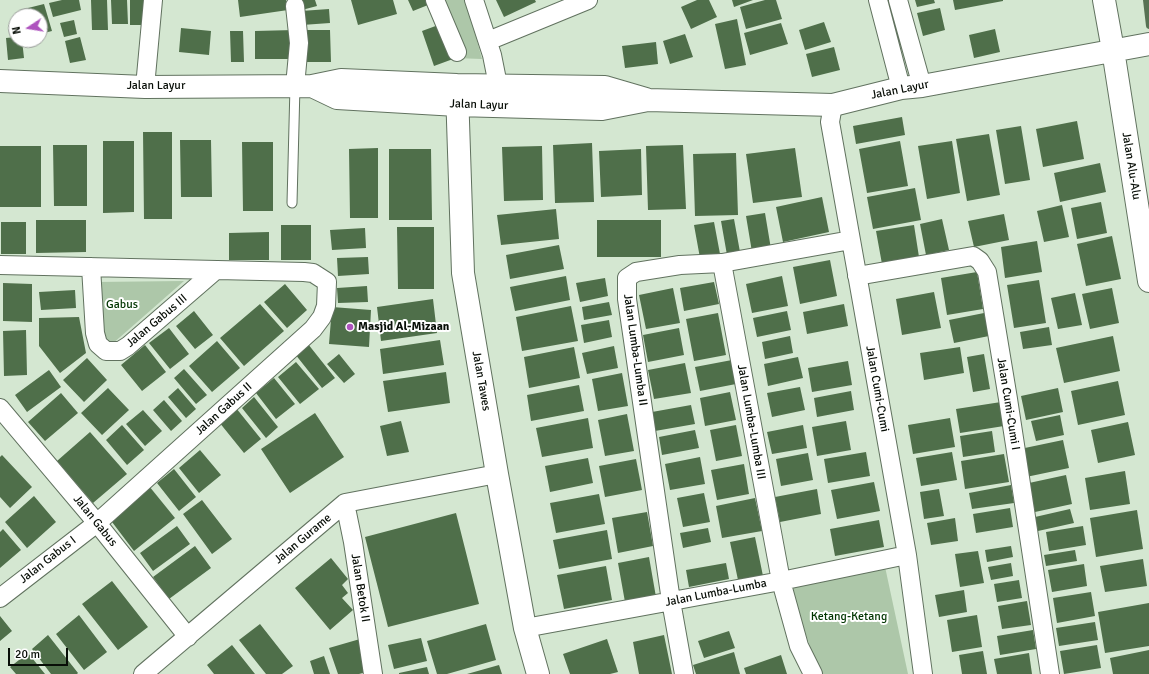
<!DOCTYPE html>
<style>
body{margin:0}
#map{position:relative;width:1149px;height:674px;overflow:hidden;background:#d4e7d1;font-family:Signika,sans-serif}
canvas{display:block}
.north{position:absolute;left:8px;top:8px;width:40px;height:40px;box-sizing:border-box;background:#fff;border:1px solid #9c9f9c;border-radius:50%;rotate:258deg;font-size:11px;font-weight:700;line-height:16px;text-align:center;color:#080e07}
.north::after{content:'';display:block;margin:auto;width:14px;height:18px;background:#ae53be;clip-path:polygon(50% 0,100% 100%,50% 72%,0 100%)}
.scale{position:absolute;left:8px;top:648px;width:60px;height:18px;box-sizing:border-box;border:2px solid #080e07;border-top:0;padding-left:5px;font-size:12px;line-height:14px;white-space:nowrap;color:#080e07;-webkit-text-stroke:3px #fff;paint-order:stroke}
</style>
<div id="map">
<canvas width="1149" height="674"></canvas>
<div class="north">N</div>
<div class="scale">20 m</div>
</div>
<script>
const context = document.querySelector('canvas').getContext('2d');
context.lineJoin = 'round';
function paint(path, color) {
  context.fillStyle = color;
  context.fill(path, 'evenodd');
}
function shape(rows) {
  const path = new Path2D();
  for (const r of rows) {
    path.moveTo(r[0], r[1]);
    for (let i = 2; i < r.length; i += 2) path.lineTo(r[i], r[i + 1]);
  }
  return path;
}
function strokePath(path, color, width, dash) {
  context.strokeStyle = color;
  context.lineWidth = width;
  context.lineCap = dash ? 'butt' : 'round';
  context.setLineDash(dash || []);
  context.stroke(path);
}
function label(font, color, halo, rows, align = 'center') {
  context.font = font + ' Signika,sans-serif';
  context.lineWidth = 4;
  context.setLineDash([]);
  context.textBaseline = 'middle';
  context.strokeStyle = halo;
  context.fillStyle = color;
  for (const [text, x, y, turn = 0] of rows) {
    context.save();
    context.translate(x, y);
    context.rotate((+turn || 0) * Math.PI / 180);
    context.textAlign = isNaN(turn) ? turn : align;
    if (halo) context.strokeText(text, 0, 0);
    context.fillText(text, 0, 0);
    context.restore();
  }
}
paint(shape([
 [436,0,466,0,482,59,455,58],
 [184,281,111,345,105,337,95,282],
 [884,562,908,674,820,674,787,582]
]), '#adc7a9');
strokePath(shape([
 [1146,0,1149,26]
]), '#577153', 6);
paint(shape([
 [62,0,79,0,81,10,53,17,49,3],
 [91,0,107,0,108,30,92,30],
 [111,0,127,0,128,24,112,24],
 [130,0,149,0,149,25,130,25],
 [238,0,286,0,288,10,240,17],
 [294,0,315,0,317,6,298,11],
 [351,0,393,0,397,14,358,25],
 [408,0,431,0,433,3,413,11],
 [496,0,535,0,536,2,504,17],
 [697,0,709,0,717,17,691,29,681,7],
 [732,0,753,0,734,7],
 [765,0,776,0,782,19,746,29,740,7],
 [915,0,934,0,935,3,917,7],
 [953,0,1003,0,1003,1,955,10],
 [44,4,52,31,40,34,40,16,22,16,20,10],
 [940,8,945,30,923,36,917,13],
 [329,9,330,23,302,25,301,11],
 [737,19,746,65,725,69,715,24],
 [74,20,77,34,64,37,60,23],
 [824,22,831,42,805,50,799,30],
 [781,23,788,44,750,55,744,33],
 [441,24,453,59,434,66,422,31],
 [181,28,211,31,209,55,179,52],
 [995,29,1000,52,974,58,969,35],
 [294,30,294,59,255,59,255,31],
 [303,30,330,30,331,62,303,62],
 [230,31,243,31,244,62,231,62],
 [685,34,693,57,670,64,663,41],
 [16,37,16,40,22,40,24,58,8,60,6,38],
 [80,37,86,60,70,63,65,41],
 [656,42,658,64,625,68,622,46],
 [834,47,840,70,812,77,806,54],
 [902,117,905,135,856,144,853,126],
 [1077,121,1084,159,1043,167,1036,129],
 [1021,126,1030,180,1005,184,996,130],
 [143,132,172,132,172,219,144,219],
 [989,134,1000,195,967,201,956,139],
 [180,140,211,140,212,197,181,197],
 [103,141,134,141,134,212,103,213],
 [900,141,908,186,867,193,859,149],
 [952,141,960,193,927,199,918,146],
 [242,142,273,142,273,211,243,211],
 [592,143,594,202,555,203,553,145],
 [53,145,87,145,87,206,54,206],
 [683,145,686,209,648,210,646,146],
 [0,146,41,146,41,207,0,207],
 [542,146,543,200,504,201,502,147],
 [378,148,378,218,350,218,349,149],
 [795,148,802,197,753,203,746,154],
 [389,149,431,149,432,220,389,220],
 [641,149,642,195,601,197,599,151],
 [736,153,738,215,695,216,693,154],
 [1100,163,1106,192,1060,202,1054,173],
 [915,188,921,220,873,229,867,197],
 [822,197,829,232,783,242,776,207],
 [1101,202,1107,233,1077,239,1071,208],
 [1062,205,1069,237,1044,242,1037,211],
 [556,209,559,239,501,245,497,215],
 [765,213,771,249,752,252,746,216],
 [1004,214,1009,240,974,247,968,221],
 [734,219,740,252,727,255,721,221],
 [942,219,949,250,926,255,920,224],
 [36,220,86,220,86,252,36,253],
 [597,220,661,220,661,257,597,257],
 [1,222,26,222,26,254,1,254],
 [714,222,720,254,700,258,694,225],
 [281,225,311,225,311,260,281,260],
 [914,225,919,257,882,264,876,231],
 [397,227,434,227,434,289,398,289],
 [365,228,366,248,332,250,330,230],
 [269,232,269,260,229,260,229,233],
 [1112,236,1121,279,1086,286,1077,244],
 [1037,241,1042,272,1005,278,1001,247],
 [559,245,564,269,510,279,506,255],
 [368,257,369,274,338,276,337,258],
 [830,260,837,296,800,304,793,267],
 [977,272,983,309,947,315,941,278],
 [566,276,570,300,515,311,510,287],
 [782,276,788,306,752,313,746,284],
 [605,278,608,296,580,302,576,283],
 [1039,280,1046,323,1014,328,1007,285],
 [714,282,719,304,684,311,680,288],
 [3,283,32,284,32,322,3,321],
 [285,284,307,310,287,328,264,302],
 [367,286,368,302,338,303,337,288],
 [673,288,680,323,646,329,639,295],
 [1112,288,1119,323,1090,329,1082,294],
 [75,290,76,308,41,310,39,292],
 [934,292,941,328,902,335,896,299],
 [1075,293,1082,325,1058,329,1051,298],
 [433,299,437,333,381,341,377,307],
 [609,302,612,315,584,320,582,307],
 [260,304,284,331,244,366,220,338],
 [844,304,848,326,807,334,803,312],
 [571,306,578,341,522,351,516,317],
 [332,307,371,310,369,347,329,344],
 [194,311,213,335,195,349,176,326],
 [787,311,791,330,757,337,753,318],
 [718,313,726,355,694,361,686,319],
 [984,313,989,336,954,343,949,320],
 [79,317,86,353,60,373,39,346,39,318],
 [609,320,612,337,584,343,581,325],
 [1049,327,1052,345,1023,349,1020,332],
 [169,328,189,354,170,369,149,343],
 [679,328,684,355,648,362,643,335],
 [26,330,27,375,4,376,3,331],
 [790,336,793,353,765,359,762,342],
 [1113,336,1120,371,1064,383,1056,348],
 [440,340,444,365,383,374,380,349],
 [217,341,240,368,212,392,189,366],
 [308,344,335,378,322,388,295,354],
 [145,345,166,372,142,391,121,365],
 [614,346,618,368,587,374,582,353],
 [574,347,580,378,529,388,524,357],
 [960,347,964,373,924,380,920,353],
 [339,354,355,374,344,383,327,364],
 [984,354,990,389,973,392,967,357],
 [798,357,803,378,768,386,764,364],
 [87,358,107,380,84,402,63,380],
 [732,360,736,384,700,391,695,367],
 [848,361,852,385,812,392,808,368],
 [296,362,319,389,300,404,278,377],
 [685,363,691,393,654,399,648,370],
 [184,369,207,395,196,404,174,378],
 [49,370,61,387,27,412,15,395],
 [446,372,450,403,388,412,383,381],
 [622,373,628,406,598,411,592,379],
 [274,378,295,404,276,419,256,393],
 [1118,381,1125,415,1078,425,1071,391],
 [579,385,584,411,531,421,527,395],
 [800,387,805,410,772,417,767,393],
 [108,388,129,410,102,435,81,413],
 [178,388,196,409,186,418,168,397],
 [1058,388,1063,412,1026,420,1021,396],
 [851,391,854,410,817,417,814,398],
 [730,392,736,420,705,426,700,398],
 [61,393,78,413,45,441,28,422],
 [254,397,278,427,266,438,242,408],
 [164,400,182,421,171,431,153,410],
 [1001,402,1004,426,960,433,956,409],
 [691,405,695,424,655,431,652,412],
 [236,408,261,439,244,453,219,422],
 [143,410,162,431,145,446,126,424],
 [315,413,344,457,290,493,261,449],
 [627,414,634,451,605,456,598,420],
 [1060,415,1064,435,1036,441,1031,421],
 [588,418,593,448,542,457,536,428],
 [950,418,955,447,913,454,908,425],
 [401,421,409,452,387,456,380,426],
 [846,421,851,450,817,456,812,427],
 [1128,422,1135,455,1098,463,1091,430],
 [122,425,144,450,127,465,106,440],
 [736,425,742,456,716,461,710,430],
 [803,425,807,448,772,454,767,432],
 [695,430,699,448,662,455,659,437],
 [992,431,995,452,963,457,960,436],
 [90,432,127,474,93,503,57,461],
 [1063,440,1069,468,1026,477,1020,449],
 [200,450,221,475,199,493,179,468],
 [866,452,870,476,828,483,824,459],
 [952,452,957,480,921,486,916,458],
 [808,453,813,480,781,486,776,459],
 [1004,454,1009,482,965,489,961,461],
 [2,455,32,487,10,508,0,497,0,457],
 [700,457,705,484,670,490,665,464],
 [588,458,593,483,550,492,545,466],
 [636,459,642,490,605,497,599,466],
 [744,464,749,494,717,500,711,470],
 [174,469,196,497,179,511,157,483],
 [1125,471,1130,504,1090,510,1085,478],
 [1066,475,1072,504,1035,512,1029,483],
 [874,482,880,511,837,519,831,490],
 [1011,485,1014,503,972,509,969,493],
 [149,486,175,518,134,551,109,518],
 [817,489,821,514,780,522,775,497],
 [939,489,944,516,924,519,920,492],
 [704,493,710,522,683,527,677,498],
 [599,494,605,524,556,533,550,503],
 [34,496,56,522,27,548,5,522],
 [755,498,762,531,722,538,716,506],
 [202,500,232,539,212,554,183,514],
 [1010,508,1013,527,976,533,973,514],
 [1070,509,1074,523,1038,531,1035,517],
 [1137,510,1143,549,1096,557,1090,518],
 [647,512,653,546,618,553,612,518],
 [456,513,479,604,388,627,365,537],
 [955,518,958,541,931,545,927,523],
 [879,520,884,547,835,556,830,529],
 [177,526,190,544,153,571,140,553],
 [1083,526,1086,545,1049,551,1046,532],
 [708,528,711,542,683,548,680,533],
 [3,529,21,550,0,568,0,532],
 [607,530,612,559,559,569,553,540],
 [755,537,763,576,738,580,730,542],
 [195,546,211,568,169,599,153,577],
 [1011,546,1013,557,987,562,985,550],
 [1075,550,1077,561,1046,566,1044,555],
 [978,551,984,583,960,587,955,554],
 [649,557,656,597,625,602,618,563],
 [331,558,348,579,342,585,348,593,342,598,353,610,330,630,295,588],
 [1143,559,1147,586,1105,592,1100,566],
 [726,563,729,579,689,587,686,570],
 [1011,563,1013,576,991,580,988,567],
 [1084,564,1087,586,1052,592,1048,570],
 [606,566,612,600,564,609,557,575],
 [1019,580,1022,598,997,602,994,584],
 [112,581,148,627,118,650,82,604],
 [964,590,967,612,939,617,935,595],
 [1091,592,1095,616,1057,623,1053,598],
 [1027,601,1031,625,1002,629,998,606],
 [1149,603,1149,646,1105,653,1098,612],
 [79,615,107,652,84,670,56,634],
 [977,615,982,647,952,652,947,620],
 [0,616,12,631,0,641],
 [1095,622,1098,640,1059,646,1056,628],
 [260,624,293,666,282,674,266,674,239,640],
 [486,624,496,660,447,674,437,674,427,641],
 [1033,630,1036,649,1000,655,997,636],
 [729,631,735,648,704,658,698,641],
 [48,635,78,673,77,674,51,674,32,649],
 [664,635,672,674,639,674,633,642],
 [421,638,427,661,394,669,388,645],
 [360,639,370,671,359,674,338,674,329,648],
 [607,639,618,672,610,674,570,674,563,654],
 [232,645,255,674,214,674,207,665],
 [1097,645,1101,668,1064,674,1060,651],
 [1149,650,1149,674,1113,674,1110,658],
 [983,651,987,674,962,674,959,655],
 [734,652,740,674,696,674,693,665],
 [28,653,45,674,16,674,10,667],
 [1029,653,1032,674,997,674,994,659],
 [781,655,787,674,746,674,744,668],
 [324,656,330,674,314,674,310,661],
 [499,665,502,674,467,674],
 [427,667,429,674,399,674,399,673]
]), '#4f6f4a');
const lane = shape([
 [292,203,295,86]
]);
const street = shape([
 [435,0,457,52],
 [474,0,492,55,498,85,498,98],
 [878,0,901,88],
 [898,0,922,86],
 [488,41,588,0],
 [295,86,299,43,295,6],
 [145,87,153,0],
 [833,105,830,122,907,555,923,674],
 [722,263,781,581,799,646,813,674],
 [0,265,304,272,313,273,327,282,326,306,322,317,313,329,97,523,0,598],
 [91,267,95,333,98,344,106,351,120,351,128,346,216,270],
 [857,276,973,256,980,261,987,272,1008,399,1050,674],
 [0,408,97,523,188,637],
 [345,503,353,542,373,674],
 [525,628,781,581,907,555],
 [143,674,345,503,497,474],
 [684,674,671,601,627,299,627,278,636,272,680,265,722,263,851,240]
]);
const secondary = shape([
 [1104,0,1113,50,1149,281],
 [0,81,145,87,312,86,341,80,457,85,605,87,646,99],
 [312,86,337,98,457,105,602,109,648,100,833,105,901,88,922,86,1149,44],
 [457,91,463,273,497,474,525,628,538,674]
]);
strokePath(lane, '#61725f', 11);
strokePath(street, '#61725f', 20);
strokePath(secondary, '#61725f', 24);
strokePath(lane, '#fff', 9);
strokePath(street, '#fff', 18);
strokePath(secondary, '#fff', 22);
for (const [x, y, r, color] of [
 [350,327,4,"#ae53be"]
]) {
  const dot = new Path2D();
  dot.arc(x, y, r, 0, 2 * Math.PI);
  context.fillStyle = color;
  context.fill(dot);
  strokePath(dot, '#fff', 1.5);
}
label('12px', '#080e07', '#fff', [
 ["Jalan Layur",156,86],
 ["Jalan Layur",900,90,-11],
 ["Jalan Layur",479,105,2],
 ["Jalan Alu-Alu",1131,166,81],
 ["Jalan Gabus III",157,321,-40],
 ["Jalan Lumba-Lumba II",635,350,82],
 ["Jalan Tawes",481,381,80],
 ["Jalan Cumi-Cumi",877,389,80],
 ["Jalan Cumi-Cumi I",1008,404,81],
 ["Jalan Gabus II",224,409,-42],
 ["Jalan Lumba-Lumba III",751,422,80],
 ["Jalan Gabus",95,521,51],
 ["Jalan Gurame",303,539,-40],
 ["Jalan Gabus I",48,560,-38],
 ["Jalan Betok II",360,588,81],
 ["Jalan Lumba-Lumba",716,593,-11]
]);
label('12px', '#013500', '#fff', [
 ["Gabus",122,305],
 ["Ketang-Ketang",849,617]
]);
label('bold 12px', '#080e07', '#fff', [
 ["Masjid Al-Mizaan",358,327]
], 'left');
</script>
